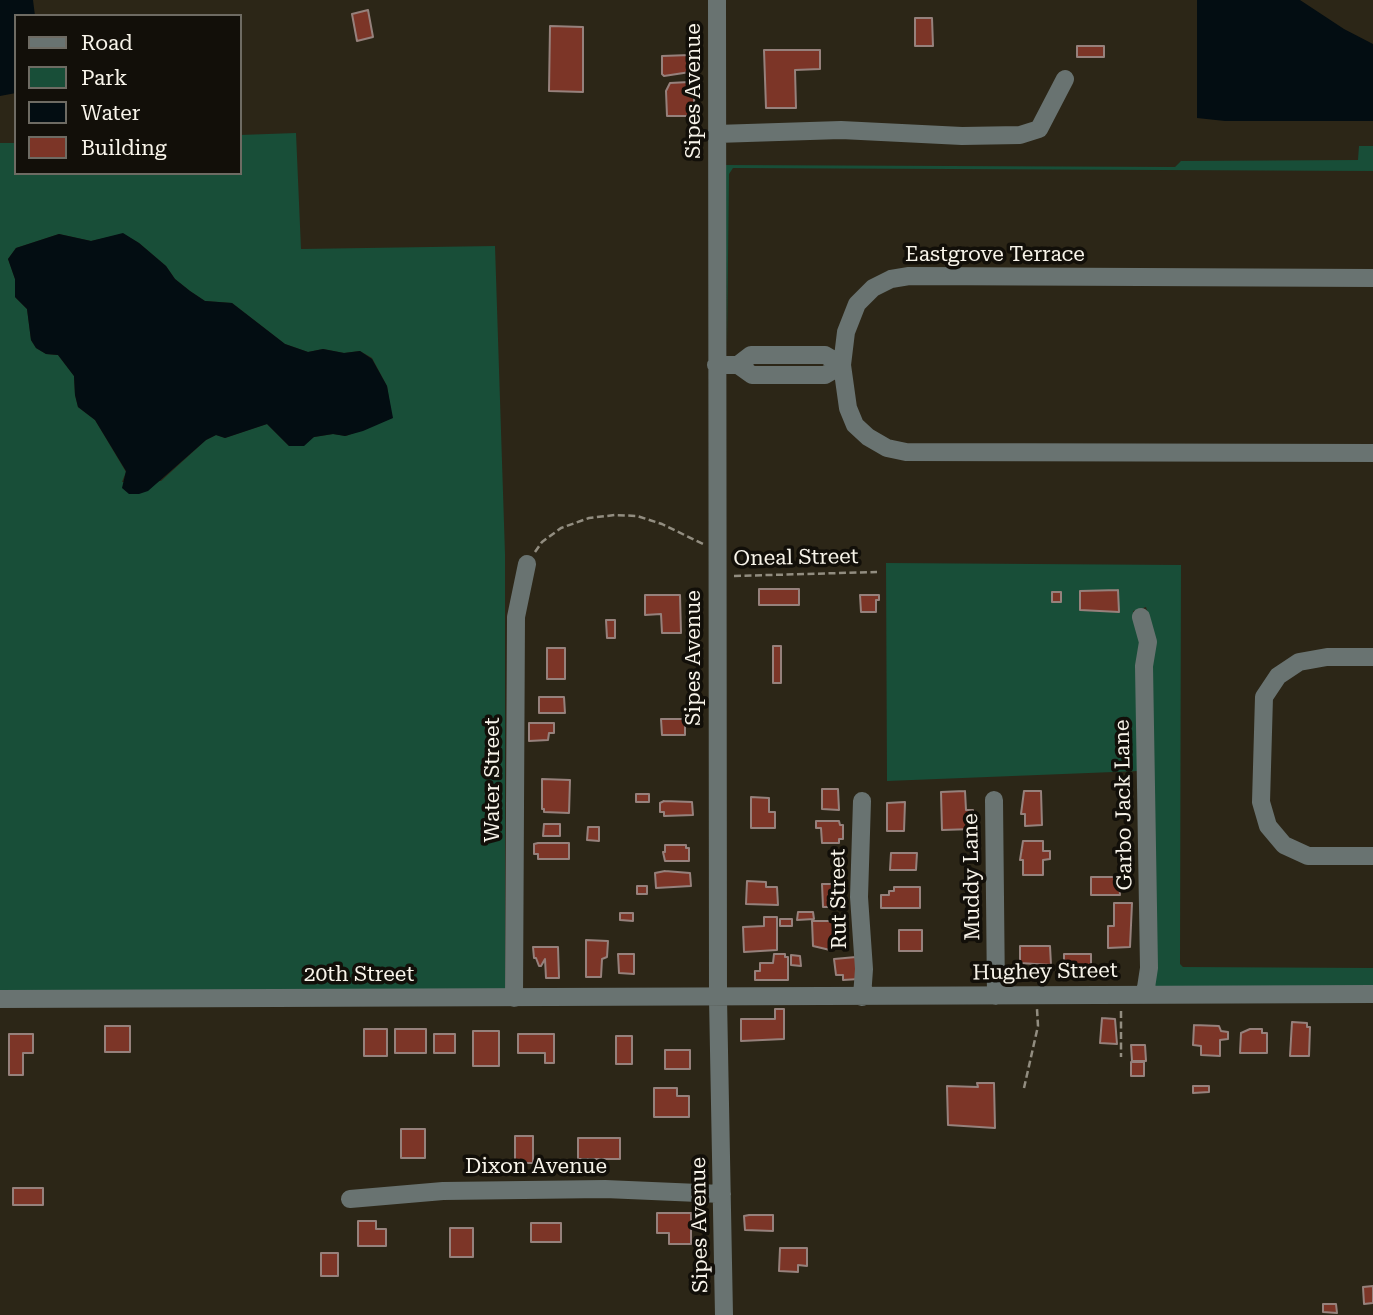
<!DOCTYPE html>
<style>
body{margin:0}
#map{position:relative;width:1373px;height:1315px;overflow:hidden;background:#2c2617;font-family:"Roboto Serif",serif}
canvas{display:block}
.legend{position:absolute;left:14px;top:14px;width:228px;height:161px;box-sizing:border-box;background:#120f09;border:2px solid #6e6b63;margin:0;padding:9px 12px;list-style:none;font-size:21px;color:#f8f4ea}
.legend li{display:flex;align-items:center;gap:14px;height:35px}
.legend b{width:35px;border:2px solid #6e6b63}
</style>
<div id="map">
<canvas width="1373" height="1315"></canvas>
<ul class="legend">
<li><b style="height:9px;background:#697371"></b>Road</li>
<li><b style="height:19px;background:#184e38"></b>Park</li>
<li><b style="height:19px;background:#030d12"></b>Water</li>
<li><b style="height:19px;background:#7c3527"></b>Building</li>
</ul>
</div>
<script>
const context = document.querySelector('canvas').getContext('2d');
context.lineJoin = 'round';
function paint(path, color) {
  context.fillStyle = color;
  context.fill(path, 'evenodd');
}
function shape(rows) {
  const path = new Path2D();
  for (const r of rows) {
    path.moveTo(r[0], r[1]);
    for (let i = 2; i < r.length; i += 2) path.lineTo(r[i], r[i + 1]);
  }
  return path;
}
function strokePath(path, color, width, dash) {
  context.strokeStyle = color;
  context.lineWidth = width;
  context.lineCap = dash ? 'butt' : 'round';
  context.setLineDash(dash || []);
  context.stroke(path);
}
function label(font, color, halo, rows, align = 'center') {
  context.font = font + ' "Roboto Serif",serif';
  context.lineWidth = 7;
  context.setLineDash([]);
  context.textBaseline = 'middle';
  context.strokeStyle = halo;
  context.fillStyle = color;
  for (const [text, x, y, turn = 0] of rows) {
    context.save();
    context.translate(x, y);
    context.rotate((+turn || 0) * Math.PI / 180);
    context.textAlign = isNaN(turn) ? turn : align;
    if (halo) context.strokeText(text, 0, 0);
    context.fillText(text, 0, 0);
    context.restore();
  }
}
paint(shape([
 [296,133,301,249,495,246,505,554,505,990,0,991,0,143,16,143,16,173,240,173,240,135],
 [59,234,91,241,123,234,139,243,166,266,175,279,190,291,205,301,232,303,285,344,308,352,323,349,344,353,360,351,372,358,387,386,392,418,346,436,333,434,314,437,289,446,267,424,225,438,216,435,206,440,161,481,122,482,126,472,95,420,78,407,75,395,74,376,58,355,46,354,36,348,31,340,27,309,15,297,15,279,8,259,16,248],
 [1359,146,1373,146,1373,171,733,168,729,174,727,345,725,165,1175,167,1181,161,1358,160],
 [886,563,1181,565,1180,964,1183,967,1373,968,1373,986,1154,986,1151,666,1155,639,1146,607,1133,611,1141,642,1139,771,887,781]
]), '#184e38');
paint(shape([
 [0,0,33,0,35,16,16,16,16,93,0,96],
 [1197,0,1300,0,1344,29,1373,44,1373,121,1225,121,1197,118],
 [123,233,139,243,166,266,175,279,190,291,205,301,232,303,285,344,308,352,323,349,344,353,360,351,372,359,387,386,393,418,363,431,345,436,333,434,314,437,304,446,289,446,267,424,225,438,216,435,206,440,148,491,139,494,129,494,122,488,126,471,95,420,78,407,75,395,74,376,58,355,46,354,36,348,31,340,27,309,15,297,15,279,8,259,16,248,59,234,91,241]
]), '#030d12');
const building = shape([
 [368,10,373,37,357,41,352,14,368,10],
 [915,18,932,18,933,46,915,46,915,18],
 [550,26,583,27,583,92,549,91,550,26],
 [1077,46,1104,46,1104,57,1077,57,1077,46],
 [764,50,820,50,820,69,795,70,796,108,766,108,764,50],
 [690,55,690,72,664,76,662,74,662,56,690,55],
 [689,82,690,90,694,91,694,116,667,116,666,91,670,83,689,82],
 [759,589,799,589,799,605,759,605,759,589],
 [1118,590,1119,612,1080,610,1080,591,1118,590],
 [1052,592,1061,592,1061,602,1052,602,1052,592],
 [645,595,680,595,681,633,662,633,661,614,645,615,645,595],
 [860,595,879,595,879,600,876,600,876,612,861,612,860,595],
 [606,620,615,620,615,638,607,638,606,620],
 [773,646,781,646,781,683,773,683,773,646],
 [547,648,565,648,565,679,547,679,547,648],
 [539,697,564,697,565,713,539,713,539,697],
 [661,719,685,719,685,735,662,735,661,719],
 [529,723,554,723,554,733,549,733,548,740,529,741,529,723],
 [542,779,570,780,569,813,544,812,544,809,542,809,542,779],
 [822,789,838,789,839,810,822,809,822,789],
 [965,791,966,810,973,810,973,829,942,830,941,792,965,791],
 [1024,791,1041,791,1042,825,1025,826,1025,814,1021,814,1024,791],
 [636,794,649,794,649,802,636,802,636,794],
 [751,797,769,798,769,812,775,812,775,828,751,828,751,797],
 [664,801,692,802,693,815,664,816,664,812,660,812,660,803,664,801],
 [905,802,904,831,887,831,887,803,905,802],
 [816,821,839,821,840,825,843,825,843,839,839,839,839,843,822,843,821,828,816,828,816,821],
 [544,824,560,824,560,836,543,836,544,824],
 [588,827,599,827,599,841,587,840,588,827],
 [1023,841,1043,841,1043,851,1050,851,1050,859,1043,860,1043,875,1023,875,1023,860,1020,860,1023,841],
 [538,843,569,843,569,859,538,859,538,854,534,854,534,844,538,843],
 [665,845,686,845,686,848,689,848,689,861,665,861,663,852,665,852,665,845],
 [891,853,917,853,916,870,890,870,891,853],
 [665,871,690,873,691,886,656,888,655,873,665,871],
 [1091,877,1119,877,1120,895,1091,895,1091,877],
 [747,881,766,882,766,887,777,887,778,905,746,904,747,881],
 [822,884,840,884,841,907,823,907,822,884],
 [637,886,647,886,647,894,637,894,637,886],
 [894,887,920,887,920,908,881,908,881,895,889,895,889,891,894,891,894,887],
 [1114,903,1132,903,1130,947,1108,948,1108,926,1114,926,1114,903],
 [798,912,813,912,814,919,797,920,798,912],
 [620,913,633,913,633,921,620,920,620,913],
 [764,917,777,917,777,950,744,952,743,927,764,926,764,917],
 [780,919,792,919,792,926,780,926,780,919],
 [812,921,842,921,843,942,835,942,835,947,830,947,830,950,813,946,812,921],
 [899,930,922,930,922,951,899,951,899,930],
 [586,940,608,941,607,957,602,959,601,977,586,977,586,940],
 [1020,946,1050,946,1051,965,1020,963,1020,946],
 [533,947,558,947,559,978,546,978,545,959,541,966,539,966,536,958,534,958,533,947],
 [618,954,634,954,634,974,619,973,618,954],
 [774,954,785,954,785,957,788,957,788,980,755,980,755,971,760,971,760,963,773,963,774,954],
 [1064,954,1091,954,1091,971,1064,971,1064,954],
 [791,955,800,956,801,966,791,965,791,955],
 [856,957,859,979,843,980,843,975,836,975,834,959,856,957],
 [775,1009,784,1009,784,1039,741,1041,741,1019,775,1019,775,1009],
 [1102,1018,1115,1019,1117,1044,1100,1043,1102,1018],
 [1292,1022,1307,1023,1307,1027,1310,1027,1309,1056,1290,1056,1292,1022],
 [1194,1025,1219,1026,1221,1031,1228,1032,1228,1039,1220,1040,1220,1056,1201,1055,1201,1046,1193,1045,1194,1025],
 [105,1026,130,1026,130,1052,105,1052,105,1026],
 [364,1029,387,1029,387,1056,364,1056,364,1029],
 [395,1029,426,1029,426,1053,395,1053,395,1029],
 [1250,1029,1262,1029,1262,1033,1267,1033,1267,1053,1240,1053,1241,1033,1250,1029],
 [473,1031,499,1031,499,1066,473,1066,473,1031],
 [9,1034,33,1034,33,1053,23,1053,23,1075,9,1075,9,1034],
 [434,1034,455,1034,455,1053,434,1053,434,1034],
 [518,1034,554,1034,554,1063,545,1063,545,1053,518,1053,518,1034],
 [616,1036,632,1036,632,1064,616,1064,616,1036],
 [1131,1045,1145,1045,1146,1061,1132,1061,1131,1045],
 [665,1050,690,1050,690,1069,665,1069,665,1050],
 [1131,1062,1144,1062,1144,1076,1131,1076,1131,1062],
 [977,1083,994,1083,995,1128,948,1125,947,1086,978,1087,977,1083],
 [1193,1086,1209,1086,1209,1092,1193,1093,1193,1086],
 [654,1088,677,1088,677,1096,689,1096,689,1117,654,1117,654,1088],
 [401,1129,425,1129,425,1158,401,1158,401,1129],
 [515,1136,533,1136,533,1163,515,1163,515,1136],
 [578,1138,620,1138,620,1159,578,1159,578,1138],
 [13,1188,43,1188,43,1205,13,1205,13,1188],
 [657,1213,691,1213,691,1244,669,1244,669,1233,657,1233,657,1213],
 [749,1215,773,1215,773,1231,745,1230,744,1216,749,1215],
 [358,1221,376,1221,376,1229,386,1229,386,1246,358,1246,358,1221],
 [531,1223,561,1223,561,1242,531,1242,531,1223],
 [450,1228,473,1228,473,1257,450,1257,450,1228],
 [780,1248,807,1248,807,1266,798,1265,798,1272,779,1271,780,1248],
 [321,1253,338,1253,338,1276,321,1276,321,1253],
 [1373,1286,1373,1303,1364,1304,1363,1287,1373,1286],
 [1323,1304,1336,1304,1337,1313,1323,1312,1323,1304]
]);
paint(building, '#7c3527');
strokePath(building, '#96817c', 2);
strokePath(shape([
 [535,552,542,542,561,528,589,518,615,515,637,516,662,524,703,544],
 [734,576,877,572],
 [1121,1011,1121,1057],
 [1024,1088,1038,1026,1037,1009]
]), '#928d80', 2.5, [7, 3.5]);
strokePath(shape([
 [717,0,718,998,724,1315],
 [716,134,841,130,962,136,1020,135,1039,129,1065,79],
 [1373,278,909,276,891,279,873,288,857,304,846,332,842,365,848,408,855,425,868,437,887,448,906,452,1373,453],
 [716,365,738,365,752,375,825,375,842,365],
 [738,365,751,355,825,355,842,365],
 [1141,617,1148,642,1144,666,1149,968,1145,994],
 [1373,657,1327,657,1299,662,1278,676,1264,697,1261,802,1268,826,1284,845,1308,856,1373,856],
 [994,800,996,996],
 [862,997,864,969,859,897,862,801],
 [514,998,516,617,527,564],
 [0,999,1373,994],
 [350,1199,443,1191,605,1189,722,1194]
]), '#697371', 18);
label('21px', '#f8f4ea', '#120f09', [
 ["Sipes Avenue",694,91,-90],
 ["Eastgrove Terrace",995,255],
 ["Oneal Street",796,558,-1],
 ["Sipes Avenue",694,658,-90],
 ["Water Street",493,780,-90],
 ["Garbo Jack Lane",1124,805,-91],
 ["Muddy Lane",972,877,-91],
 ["Rut Street",839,899,-91],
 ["Hughey Street",1045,972,-1],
 ["20th Street",359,975],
 ["Dixon Avenue",536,1167],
 ["Sipes Avenue",700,1225,-91]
]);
</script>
